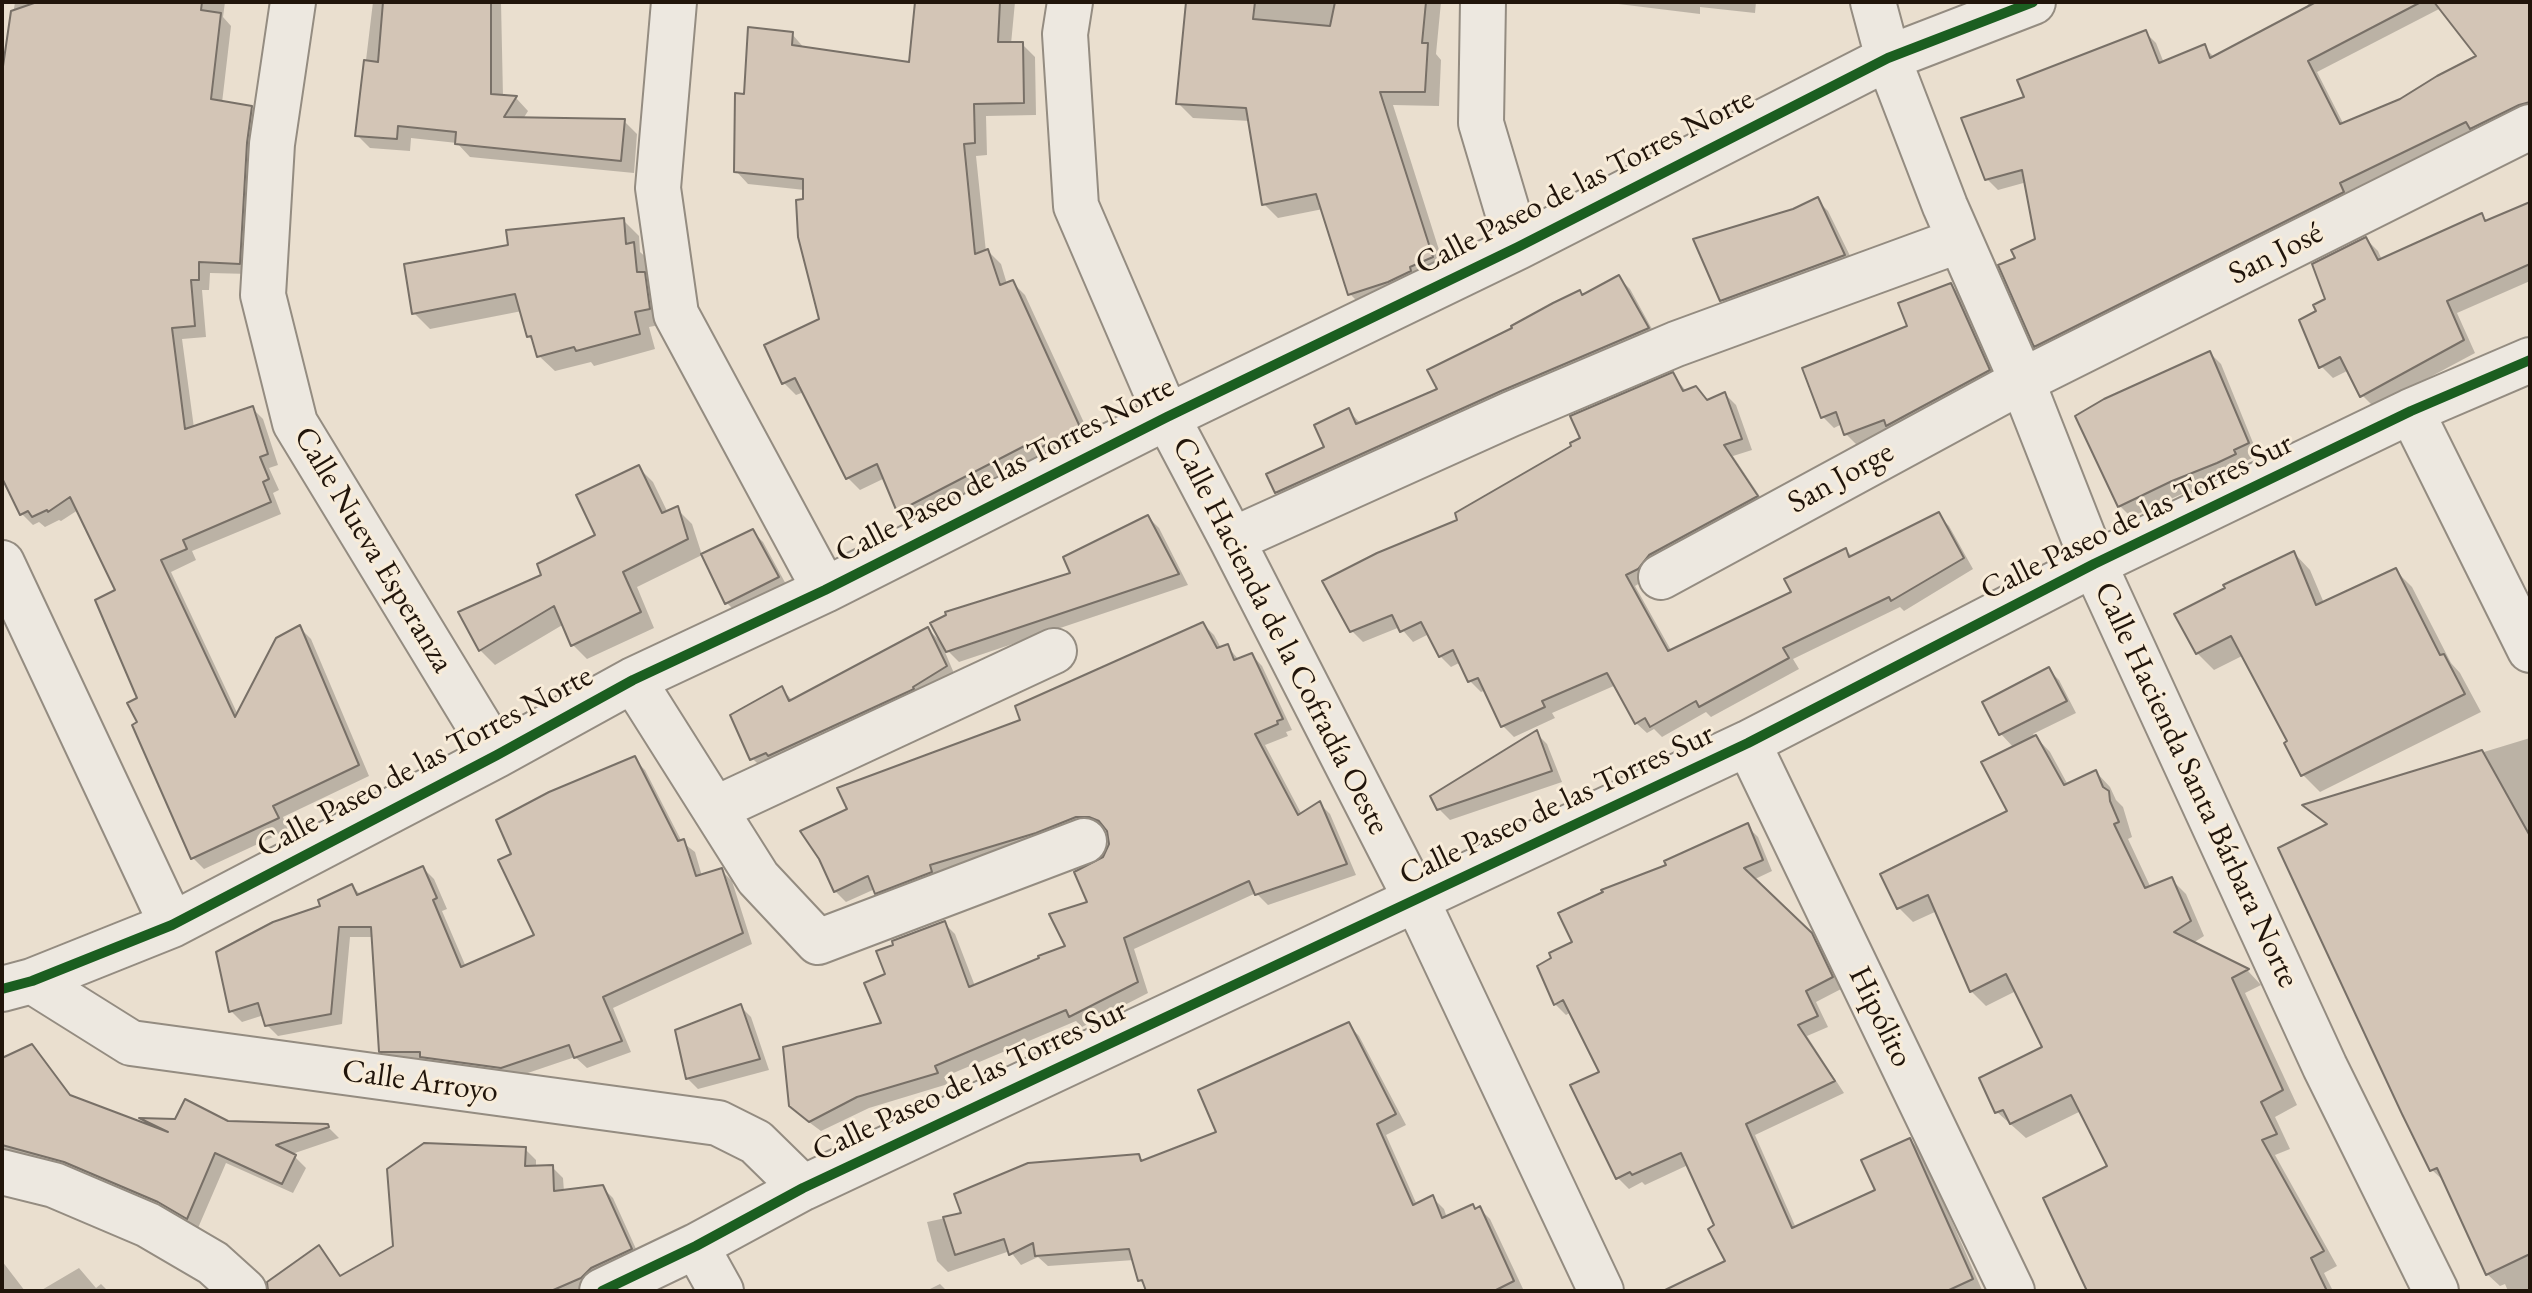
<!DOCTYPE html>
<meta charset="utf-8">
<style>
body{margin:0}
#map{position:relative;width:2532px;height:1293px;overflow:hidden;background:#eadfcf;font-family:"EB Garamond",serif}
canvas{display:block}
.frame{position:absolute;inset:0;border:4px solid #21150b;pointer-events:none}
</style>
<div id="map">
<canvas width="2532" height="1293"></canvas>
<div class="frame"></div>
</div>
<script>
const context = document.querySelector('canvas').getContext('2d');
context.lineJoin = 'round';
function paint(path, color) {
  context.fillStyle = color;
  context.fill(path, 'evenodd');
}
function shape(rows) {
  const path = new Path2D();
  for (const r of rows) {
    path.moveTo(r[0], r[1]);
    for (let i = 2; i < r.length; i += 2) path.lineTo(r[i], r[i + 1]);
  }
  return path;
}
function strokePath(path, color, width, dash) {
  context.strokeStyle = color;
  context.lineWidth = width;
  context.lineCap = dash ? 'butt' : 'round';
  context.setLineDash(dash || []);
  context.stroke(path);
}
function label(font, color, halo, rows, align = 'center') {
  context.font = font + ' "EB Garamond",serif';
  context.lineWidth = 6;
  context.setLineDash([]);
  context.textBaseline = 'middle';
  context.strokeStyle = halo;
  context.fillStyle = color;
  for (const [text, x, y, turn = 0] of rows) {
    context.save();
    context.translate(x, y);
    context.rotate((+turn || 0) * Math.PI / 180);
    context.textAlign = isNaN(turn) ? turn : align;
    if (halo) context.strokeText(text, 0, 0);
    context.fillText(text, 0, 0);
    context.restore();
  }
}
paint(shape([
 [15,2,225,2,223,17,231,26,222,103,251,108,262,119,250,274,210,273,209,290,202,290,206,337,182,339,194,428,252,408,263,419,278,465,269,468,279,490,273,493,281,514,192,551,196,560,171,572,238,715,300,628,311,639,369,776,283,817,288,830,204,869,193,858,134,726,139,723,140,699,118,591,78,510,61,521,59,520,45,527,39,522,33,525,22,514,2,474,2,86],
 [373,2,501,2,503,97,516,98,528,111,523,119,624,121,637,134,634,173,470,157,457,143,411,138,410,151,370,148,357,135],
 [917,2,1015,2,1011,44,1022,44,1035,57,1036,115,986,116,987,155,976,156,986,252,988,251,1001,264,1007,284,1012,282,1025,295,1092,440,911,523,898,511,885,478,860,490,848,478,804,392,796,395,784,383,821,320,805,190,748,184,736,171,745,96,792,34,805,49,911,64],
 [1190,2,1441,2,1436,54,1441,60,1439,106,1393,105,1446,272,1364,308,1350,294,1323,209,1278,218,1264,204,1250,121,1193,118,1178,103],
 [1602,2,1756,2,1755,13,1700,7,1700,14],
 [2307,2,2522,2,2530,13,2530,115,2047,357,2036,346,2017,259,2038,240,2027,182,1998,190,1987,179,2027,98,2145,32,2156,43,2164,63,2204,47,2215,58,2309,8],
 [2441,8,2479,57,2401,101,2344,125,2317,72],
 [1817,200,1828,211,1855,266,1733,311,1722,300,1794,211],
 [2530,204,2530,281,2457,313,2475,353,2374,407,2362,395,2349,370,2333,378,2321,366,2319,312,2366,239,2378,251,2382,260,2457,242],
 [623,220,639,236,640,252,649,260,665,324,649,327,655,349,594,366,591,362,555,371,539,356,535,343,528,336,522,311,430,329,414,313,511,246],
 [1619,278,1630,289,1658,340,1288,503,1277,492,1327,448,1349,411,1361,424,1439,390,1515,329,1580,292,1584,296],
 [1951,285,1962,296,1999,381,1894,431,1857,445,1846,434,1842,424,1834,428,1823,417],
 [2210,353,2221,364,2258,455,2244,462,2246,465,2131,517,2120,506],
 [1673,375,1687,392,1708,402,1725,394,1736,405,1752,450,1733,456,1767,507,1635,586,1672,652,1793,593,1846,550,1853,557,1938,515,1949,526,1973,569,1904,611,1900,607,1793,659,1799,669,1711,717,1706,712,1662,737,1654,729,1647,733,1636,723,1616,685,1552,713,1555,718,1514,737,1503,726,1486,690,1481,692,1470,681,1461,662,1451,667,1440,656,1429,634,1413,642,1400,627,1363,642,1352,631,1460,521,1574,447],
 [638,467,653,482,668,513,677,509,692,524,702,555,637,587,654,628,587,659,572,644,564,624,495,665,480,650,544,576,598,536],
 [1148,517,1159,528,1188,585,959,662,942,645,956,678,763,769,752,758,782,689,792,700,928,629,943,644,1073,574],
 [752,531,763,542,788,588,738,614,727,603],
 [2294,553,2310,570,2324,603,2395,570,2412,587,2451,663,2460,673,2481,712,2320,792,2303,775,2290,742,2244,655,2214,670,2197,653],
 [1203,624,1214,635,1221,648,1227,646,1239,660,1252,655,1262,666,1292,730,1286,732,1288,736,1265,745,1302,815,1319,803,1330,814,1356,875,1268,905,1256,893,1134,949,1148,993,1082,1027,1076,1021,944,1077,948,1084,869,1108,821,1131,802,1117,791,1105,883,1024,888,975,944,923,955,934,975,986,1067,946,1089,904,1111,845,1109,830,1101,827,1088,828,887,904,875,889,846,902,835,891,1023,721],
 [2048,669,2059,680,2076,713,2033,734,2050,752,2068,785,2096,772,2110,787,2116,800,2123,807,2132,837,2128,839,2151,888,2172,880,2186,894,2204,936,2193,943,2248,971,2261,985,2245,993,2297,1105,2275,1117,2290,1149,2275,1155,2337,1266,2324,1273,2333,1291,2100,1291,2110,1167,2081,1111,2026,1138,1997,1112,1981,1079,2045,1048,2016,991,1986,1006,1971,991,1937,911,1913,922,1899,908,2010,812,2014,748,2001,734],
 [1536,733,1547,744,1562,782,1450,820,1439,809],
 [2530,738,2530,1291,2508,1291,2505,1284,2500,1286,2487,1274,2445,1182,2432,1170,2329,826,2306,806],
 [634,759,645,770,682,842,695,852,702,876,721,870,732,881,752,944,613,1008,631,1052,587,1068,575,1057,513,1078,392,1062,381,1051,373,937,350,937,342,1024,278,1036,267,1025,264,1015,242,1022,231,1011,323,907,352,886,361,895,423,868,434,879,447,909,442,911,466,967,537,936,514,855],
 [1747,826,1758,837,1772,871,1753,880,1822,947,1843,988,1816,1002,1828,1027,1807,1036,1844,1093,1755,1135,1796,1228,1878,1191,1910,1140,1921,1151,1982,1290,1728,1291,1728,1262,1717,1226,1688,1165,1645,1185,1642,1182,1629,1189,1618,1178,1602,1073,1571,1012,1566,1015,1555,1004,1574,943,1669,866],
 [740,1006,751,1017,769,1070,698,1089,687,1078],
 [1348,1024,1359,1036,1406,1125,1386,1135,1417,1205,1433,1198,1444,1209,1447,1218,1472,1206,1476,1210,1479,1208,1490,1219,1524,1291,1148,1291,1140,1280,1134,1260,1048,1266,1038,1257,1021,1265,1010,1251,948,1272,937,1261,927,1222,964,1214,1138,1156,1144,1162,1219,1134],
 [32,1047,73,1098,151,1128,144,1120,327,1126,339,1138,292,1154,306,1168,293,1193,226,1163,198,1228,171,1212,76,1172,22,1158,2,1149,2,1060],
 [525,1149,536,1160,536,1168,552,1167,563,1178,564,1192,602,1187,613,1198,641,1260,586,1291,270,1291,318,1248,342,1277,395,1247],
 [2,1261,25,1291,2,1291],
 [79,1268,96,1288,101,1284,108,1291,40,1291],
 [940,1284,947,1291,926,1291]
]), '#0003');
const building = shape([
 [37,2,202,2,201,10,221,13,211,99,252,106,247,143,240,264,199,262,199,280,191,280,195,326,172,328,185,429,253,406,268,454,260,457,269,479,263,482,271,502,183,540,187,549,161,560,235,717,276,638,300,625,359,765,273,806,279,818,191,859,132,725,137,722,127,703,137,698,95,600,115,590,70,497,48,512,47,510,32,517,28,511,20,515,2,478,2,73,11,11,37,2],
 [383,2,491,2,491,94,517,96,504,117,625,119,621,161,455,144,456,132,398,126,397,139,355,136,364,60,378,62,383,2],
 [915,2,1000,2,998,42,1023,42,1024,103,974,104,975,143,964,144,975,254,988,249,1000,285,1013,280,1080,427,1038,449,1034,441,897,512,877,464,846,479,795,378,782,384,764,345,819,319,798,237,796,200,803,199,803,179,734,172,735,93,744,94,748,27,793,32,792,45,909,62,915,2],
 [1186,2,1255,2,1253,19,1330,26,1335,2,1426,2,1422,43,1428,43,1425,92,1380,92,1433,257,1410,267,1411,271,1388,282,1348,295,1316,194,1262,205,1246,108,1176,104,1186,2],
 [2316,2,2421,2,2308,61,2340,124,2400,99,2437,76,2476,56,2434,2,2530,2,2530,102,2519,105,2470,129,2466,122,2340,183,2344,192,2034,347,1998,265,2015,258,2011,250,2035,239,2022,170,1985,180,1961,118,2024,97,2017,80,2146,30,2159,63,2205,44,2210,58,2316,2],
 [1818,197,1845,255,1720,301,1693,239,1793,209,1818,197],
 [2530,202,2530,264,2447,301,2464,340,2360,397,2340,357,2319,368,2299,320,2316,311,2313,305,2325,299,2312,264,2366,237,2378,260,2482,213,2485,221,2530,202],
 [624,218,626,244,634,242,637,272,645,272,650,309,635,312,640,334,576,351,574,347,537,357,531,336,527,337,515,294,412,314,404,264,508,245,506,230,624,218],
 [1619,275,1649,328,1501,391,1275,493,1266,474,1324,447,1314,425,1349,408,1356,424,1437,389,1427,370,1512,328,1511,326,1553,303,1580,290,1582,295,1619,275],
 [1951,283,1990,370,1886,426,1884,420,1844,435,1836,412,1821,418,1802,368,1907,326,1898,303,1951,283],
 [2210,351,2249,443,2234,450,2236,454,2217,463,2172,481,2118,507,2075,416,2104,399,2210,351],
 [1673,372,1683,391,1696,386,1707,400,1725,392,1742,439,1724,445,1758,496,1649,555,1638,569,1626,575,1668,651,1791,592,1784,579,1846,548,1849,557,1939,512,1964,558,1891,601,1889,597,1783,648,1789,658,1699,707,1696,701,1650,727,1645,718,1635,724,1607,673,1542,701,1545,707,1501,727,1478,678,1468,682,1453,650,1439,657,1421,622,1400,632,1392,615,1350,632,1322,581,1377,553,1457,520,1455,513,1571,446,1570,443,1580,438,1570,416,1673,372],
 [639,465,662,513,678,506,688,539,623,572,641,612,571,646,554,606,479,651,458,612,541,575,537,564,595,535,576,495,639,465],
 [1148,515,1179,574,946,652,930,623,946,615,945,612,1070,573,1063,557,1148,515],
 [753,529,779,577,725,604,701,554,753,529],
 [2294,551,2316,605,2396,568,2440,655,2444,654,2465,694,2301,776,2284,743,2287,741,2231,636,2196,654,2174,614,2225,588,2223,585,2294,551],
 [1203,622,1217,648,1228,644,1234,660,1252,653,1283,719,1277,721,1278,724,1255,734,1298,815,1320,801,1347,864,1255,895,1249,881,1124,938,1138,982,1069,1017,1066,1010,935,1066,938,1073,857,1097,809,1122,789,1106,783,1047,881,1023,864,983,885,974,876,951,893,945,892,941,945,921,969,987,1039,958,1038,956,1065,946,1049,914,1087,902,1074,872,1103,857,1109,844,1107,831,1099,821,1089,817,1076,817,1036,833,930,865,932,872,875,894,868,876,834,892,819,859,800,831,847,809,837,788,1020,720,1015,706,1203,622],
 [928,627,947,666,913,687,914,689,768,756,766,753,750,760,730,715,782,686,789,701,928,627],
 [2049,667,2067,701,1999,735,1982,702,2049,667],
 [1537,730,1552,771,1437,810,1430,796,1537,730],
 [2036,735,2064,785,2096,770,2103,787,2109,791,2110,801,2119,822,2114,824,2145,888,2172,877,2191,921,2174,932,2249,969,2232,978,2283,1090,2261,1102,2277,1134,2262,1140,2324,1251,2311,1258,2327,1291,2087,1291,2043,1198,2107,1166,2071,1095,2010,1124,2003,1110,1995,1113,1979,1078,2042,1047,2006,974,1970,992,1928,895,1897,909,1880,874,2007,811,1981,762,2036,735],
 [2482,750,2530,836,2530,1254,2486,1275,2437,1168,2430,1171,2402,1114,2278,848,2327,824,2302,805,2482,750],
 [635,756,678,841,684,839,696,876,722,868,743,933,603,997,622,1041,574,1058,569,1045,501,1068,420,1057,420,1052,379,1052,371,927,339,927,331,1014,265,1026,258,1003,229,1012,216,952,273,922,320,906,318,900,352,884,357,895,423,866,437,898,433,900,461,967,534,935,498,860,511,854,496,820,549,792,635,756],
 [1748,823,1763,860,1744,868,1812,933,1833,977,1806,991,1818,1016,1798,1025,1835,1081,1746,1124,1792,1228,1875,1190,1861,1160,1910,1138,1973,1279,1947,1291,1663,1291,1725,1261,1708,1229,1714,1225,1681,1153,1632,1175,1630,1172,1616,1179,1570,1085,1599,1072,1563,1000,1554,1005,1537,966,1551,958,1549,953,1572,942,1558,913,1603,892,1601,890,1666,865,1664,861,1748,823],
 [741,1004,760,1059,686,1079,675,1030,741,1004],
 [1349,1022,1396,1114,1377,1124,1413,1205,1433,1195,1442,1218,1473,1204,1475,1209,1480,1206,1514,1281,1494,1291,1146,1291,1142,1280,1138,1281,1129,1249,1035,1256,1033,1243,1009,1255,1004,1239,955,1255,943,1217,961,1213,954,1194,1028,1163,1139,1154,1141,1161,1216,1132,1198,1090,1349,1022],
 [32,1044,70,1095,168,1132,139,1118,175,1119,185,1099,228,1121,328,1124,329,1127,276,1145,296,1155,282,1184,215,1153,187,1219,158,1202,64,1162,2,1145,2,1058,32,1044],
 [424,1143,526,1147,525,1166,553,1165,554,1191,603,1185,632,1249,591,1268,581,1278,551,1291,268,1291,267,1282,319,1245,340,1276,393,1246,387,1169,424,1143]
]);
paint(building, '#d3c5b6');
strokePath(building, '#787067', 2);
const minor = shape([
 [293,2,272,144,263,295,295,423,497,755],
 [674,2,658,188,676,314,825,590],
 [1070,2,1065,34,1076,206,1167,417,1232,540,1417,901,1601,1291],
 [1483,2,1481,123,1518,247],
 [1873,2,1888,58,1945,206,2022,381,2094,564,2325,1067,2436,1291],
 [2411,411,2530,650],
 [1232,540,1511,414,1676,344,1960,240],
 [2,563,172,925],
 [1661,577,2022,381,2530,127],
 [633,680,758,878,818,942,1084,841],
 [1748,743,2012,1291],
 [715,809,1054,651],
 [32,981,131,1043,718,1123,756,1142,803,1188],
 [2,989,32,981,172,925,497,755,633,680,825,590,1167,417,1518,247,1888,58,2033,2],
 [2,1172,54,1185,148,1225,213,1263,244,1291],
 [696,1246,721,1291],
 [602,1291,696,1246,803,1188,1748,743,2094,564,2411,411,2530,360]
]);
strokePath(minor, '#948c81', 48);
strokePath(minor, '#ede8e0', 44);
strokePath(shape([
 [2,989,32,981,172,925,497,755,633,680,825,590,1167,417,1518,247,1888,58,2033,2],
 [602,1291,696,1246,803,1188,1748,743,2094,564,2411,411,2530,360]
]), '#1b5e20', 10);
label('32px', '#21150b', '#f8ecd9', [
 ["Calle Paseo de las Torres Norte",1585,182,-27],
 ["San José",2276,254,-27],
 ["Calle Paseo de las Torres Norte",1005,470,-27],
 ["San Jorge",1841,478,-29],
 ["Calle Paseo de las Torres Sur",2137,517,-26],
 ["Calle Nueva Esperanza",373,550,59],
 ["Calle Hacienda de la Cofradía Oeste",1280,636,63],
 ["Calle Paseo de las Torres Norte",425,762,-28],
 ["Calle Hacienda Santa Bárbara Norte",2196,785,65],
 ["Calle Paseo de las Torres Sur",1557,805,-25],
 ["Hipólito",1880,1017,64],
 ["Calle Paseo de las Torres Sur",970,1081,-25],
 ["Calle Arroyo",420,1082,8]
]);
</script>
